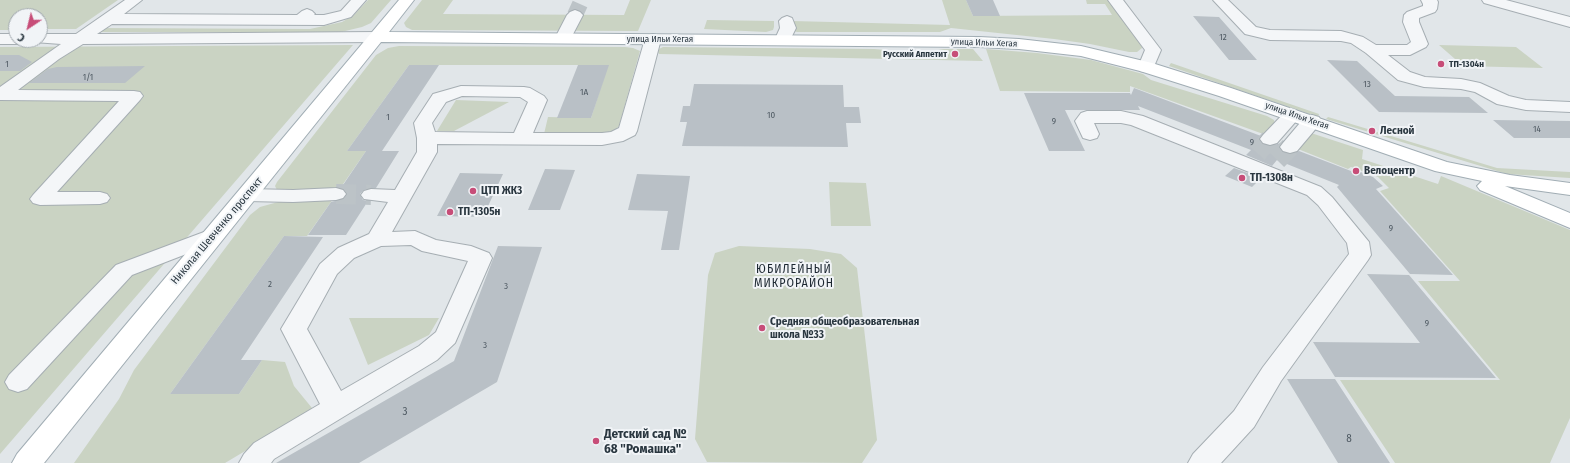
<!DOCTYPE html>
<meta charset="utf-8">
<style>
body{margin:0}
#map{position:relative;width:1570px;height:463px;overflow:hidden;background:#e1e6e9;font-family:"Fira Sans Condensed",sans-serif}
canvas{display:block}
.north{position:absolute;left:8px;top:8px;width:40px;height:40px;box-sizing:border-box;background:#f1f4f7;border:1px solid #a1a8ae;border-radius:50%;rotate:215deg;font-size:11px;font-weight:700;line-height:16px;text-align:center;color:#2a3740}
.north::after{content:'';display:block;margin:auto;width:14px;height:18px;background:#c74d78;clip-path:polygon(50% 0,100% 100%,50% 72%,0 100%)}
</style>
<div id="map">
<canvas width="1570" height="463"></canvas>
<div class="north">С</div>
</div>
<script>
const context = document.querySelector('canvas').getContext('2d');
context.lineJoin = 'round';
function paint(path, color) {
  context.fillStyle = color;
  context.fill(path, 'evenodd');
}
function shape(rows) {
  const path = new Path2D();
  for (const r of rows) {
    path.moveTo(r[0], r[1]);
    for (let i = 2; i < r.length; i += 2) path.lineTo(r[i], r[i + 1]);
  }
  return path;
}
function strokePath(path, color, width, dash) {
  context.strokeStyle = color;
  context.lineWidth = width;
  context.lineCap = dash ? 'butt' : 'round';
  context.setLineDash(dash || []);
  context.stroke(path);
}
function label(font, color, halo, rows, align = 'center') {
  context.font = font + ' "Fira Sans Condensed",sans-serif';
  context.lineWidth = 4;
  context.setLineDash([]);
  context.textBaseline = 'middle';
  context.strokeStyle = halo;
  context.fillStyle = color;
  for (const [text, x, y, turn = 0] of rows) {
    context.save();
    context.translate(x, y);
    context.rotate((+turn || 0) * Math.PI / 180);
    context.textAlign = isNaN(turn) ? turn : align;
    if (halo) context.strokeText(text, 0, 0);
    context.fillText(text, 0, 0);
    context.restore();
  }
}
paint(shape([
 [0,0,118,0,76,29,40,29,40,16,16,16,16,30,0,30],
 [368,0,391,0,371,23,362,27,341,32,94,32,100,28,310,29,342,22,354,15],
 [422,0,453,0,443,14,624,15,630,0,651,0,638,31,412,30,406,27,404,23],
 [942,0,966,0,973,16,1112,15,1105,4,1087,4,1086,0,1108,0,1141,42,1142,48,1137,52,1129,52,1090,44,1054,39,951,28,940,32,797,32,794,31,792,21,950,25],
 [707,20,774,21,774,27,773,30,766,32,704,29],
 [353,45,0,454,0,47],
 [1439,45,1516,47,1543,68,1463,66],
 [399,46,625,47,633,48,640,51,619,126,613,132,600,136,544,134,548,117,591,118,608,65,409,65,347,151,366,151,339,190,277,190,275,186,277,182,376,55,388,48],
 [663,47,874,49,897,51,898,58,927,58,927,52,944,49,973,49,983,61,659,54,658,52,659,49],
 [986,49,1037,53,1091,60,1143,74,1151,80,1267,116,1274,120,1275,124,1266,135,1130,86,1130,92,1000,91],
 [1171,63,1319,114,1318,117,1169,66],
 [456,100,509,102,454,131,437,131],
 [1328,117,1497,168,1570,172,1570,178,1507,174,1326,119],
 [1309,134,1314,134,1363,150,1362,159,1438,184,1441,176,1570,230,1570,418,1550,463,1395,463,1340,380,1500,380,1418,281,1460,281,1380,191,1389,188,1378,177,1351,167,1348,169,1298,149],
 [829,182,866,183,871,226,831,226],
 [333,199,307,236,284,236,170,394,239,394,262,360,285,362,294,386,312,408,309,413,225,463,74,463,119,399,134,370,250,215,260,207,278,202],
 [739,246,810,249,841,254,857,268,877,440,862,463,707,462,695,439,708,275,715,253],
 [349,318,439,318,429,335,368,365]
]), '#cad3c3');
paint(shape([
 [966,0,993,0,1000,16,973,16],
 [1193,16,1219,17,1257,60,1229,60],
 [0,55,19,55,32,62,20,71,0,71],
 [1327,60,1357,61,1395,96,1469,97,1488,113,1379,112],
 [409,65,439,65,382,151,347,151],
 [578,65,609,65,591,118,557,118],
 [145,66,125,83,29,83,48,69,57,67],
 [694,84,843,85,844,107,859,107,861,123,846,123,848,147,682,146,687,122,680,122,683,106,690,106],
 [1134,88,1261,136,1258,139,1263,144,1270,146,1281,143,1278,147,1283,152,1290,154,1299,151,1351,171,1353,169,1373,177,1383,186,1376,189,1453,275,1410,274,1337,187,1339,185,1277,160,1272,166,1246,155,1251,150,1138,106,1140,110,1065,110,1085,151,1049,151,1024,93,1130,93,1131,95],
 [1493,120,1570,121,1570,138,1514,138],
 [366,151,399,151,376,188,364,190,360,194,363,200,368,201,346,235,308,235,331,202,343,199,347,195,344,189,341,188],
 [1234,168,1261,178,1252,187,1225,176],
 [545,169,575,170,560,210,528,210],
 [460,173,503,174,483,217,437,216],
 [637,174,690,176,679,250,661,250,668,211,628,210],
 [284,236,323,237,241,360,262,360,239,394,170,394],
 [498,246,542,247,497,382,359,463,276,463,454,361],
 [1367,274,1409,275,1496,378,1335,377,1313,342,1420,343],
 [1287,379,1335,379,1390,463,1338,463]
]), '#b9c0c6');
strokePath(shape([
 [575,15,580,4]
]), '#bcc3c7', 16, [16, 8]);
strokePath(shape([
 [1257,153,1270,139],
 [1277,160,1290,147],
 [336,194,371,195]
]), '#bcc3c7', 20, [20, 10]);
const minor = shape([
 [125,0,142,0,124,14,297,15,302,11,307,9,312,11,315,14,314,15,324,15,341,11,351,0,366,0,351,17,324,25,112,24,97,34,377,32,383,34,385,37,383,40,377,42,83,44,59,59,18,90,134,91,140,92,143,96,140,100,57,192,100,192,107,194,110,198,107,202,100,204,40,205,33,203,30,199,33,195,119,101,0,100,0,87,61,44,34,42,33,40,40,40,40,34,76,34,125,0],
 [1108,0,1123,0,1161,50,1152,71,1146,72,1140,71,1138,67,1145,50,1108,0],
 [1213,0,1228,0,1256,27,1270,30,1341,31,1363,37,1376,45,1407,45,1411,42,1403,22,1404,15,1407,12,1423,6,1423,4,1421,0,1437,0,1438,2,1437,9,1435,12,1419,18,1419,22,1428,44,1426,47,1410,55,1388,55,1410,72,1425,77,1461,79,1480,83,1509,96,1526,100,1570,102,1570,112,1526,110,1497,104,1475,92,1461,89,1424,87,1398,80,1366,53,1351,43,1341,41,1270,40,1245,34,1213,0],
 [1482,0,1506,0,1570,17,1570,27,1484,3,1482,0],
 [575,10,580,12,583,15,571,38,569,41,563,43,557,41,555,38,567,15,570,12,575,10],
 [787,16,792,18,796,28,789,42,783,44,777,42,775,39,780,28,779,21,782,18,787,16],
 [0,34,16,34,16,40,23,40,22,42,16,44,0,44,0,34],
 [653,34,659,36,661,39,637,131,635,135,623,141,602,145,437,144,437,152,392,232,415,231,436,240,471,246,489,253,492,258,455,343,437,360,274,459,271,463,239,463,244,454,254,443,320,404,281,329,320,264,338,248,369,234,388,202,364,199,361,195,364,191,371,189,395,190,417,152,417,138,414,123,433,94,461,86,524,87,530,88,544,96,547,100,533,133,602,133,611,132,619,128,645,39,647,36,653,34],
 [462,96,520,97,528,102,514,133,435,132,432,123,446,102,462,96],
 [411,245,422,251,468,261,436,332,419,346,341,391,307,329,337,274,354,258,381,246,411,245],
 [1292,110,1298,111,1301,115,1298,119,1277,143,1270,145,1263,143,1260,139,1263,135,1286,111,1292,110],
 [1087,111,1121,111,1143,116,1321,187,1332,197,1369,242,1371,255,1368,260,1281,381,1254,427,1221,463,1188,463,1193,454,1234,411,1263,367,1349,254,1347,243,1318,205,1307,195,1131,125,1121,123,1094,123,1099,134,1097,138,1090,140,1083,138,1075,121,1081,113,1087,111],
 [1312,115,1319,117,1321,121,1319,125,1297,151,1290,153,1283,151,1280,147,1283,143,1305,117,1312,115],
 [336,188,343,190,346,194,343,198,336,200,293,202,247,201,240,199,237,195,240,191,247,189,293,190,336,188],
 [212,229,220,231,223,236,220,241,132,275,27,389,18,392,9,389,5,382,9,375,116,265,212,229]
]);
const major = shape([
 [399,0,414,0,389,32,979,37,1019,39,1081,46,1152,63,1231,88,1447,162,1510,175,1570,183,1570,195,1505,186,1570,213,1570,228,1480,190,1477,186,1482,181,1435,171,1219,96,1140,71,1081,56,1019,49,979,47,381,42,44,463,12,463,17,454,399,0]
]);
strokePath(minor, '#a6aeb3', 2);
strokePath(major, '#a1adb4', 2);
paint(minor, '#f4f6f8');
paint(major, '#fff');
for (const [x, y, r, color] of [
 [955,54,4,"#c74d78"],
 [1441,64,4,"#c74d78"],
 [1372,131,4,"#c74d78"],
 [1356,171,4,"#c74d78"],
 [1242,178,4,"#c74d78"],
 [473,191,4,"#c74d78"],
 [450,212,4,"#c74d78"],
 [762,328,4,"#c74d78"],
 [596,441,4,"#c74d78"]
]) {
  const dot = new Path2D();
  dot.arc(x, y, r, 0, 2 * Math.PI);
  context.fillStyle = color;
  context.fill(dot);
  strokePath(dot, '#f1f4f7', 1.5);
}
label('9px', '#4e5962', null, [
 ["12",1223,37],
 ["1",7,64],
 ["1/1",88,77],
 ["13",1367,84],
 ["1А",584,92],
 ["10",771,115],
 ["1",388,117],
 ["9",1054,121],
 ["14",1537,129],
 ["9",1252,142],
 ["9",1391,228],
 ["2",270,284],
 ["3",506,286],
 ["9",1427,323],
 ["3",485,345]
]);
label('9px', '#2a3740', '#f1f4f7', [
 ["улица Ильи Хегая",660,39],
 ["улица Ильи Хегая",984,43,2],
 ["улица Ильи Хегая",1297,116,19]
]);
label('bold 9px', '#2a3740', '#f1f4f7', [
 ["Русский Аппетит",947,54],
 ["ТП-1304н",1449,64,"left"]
], 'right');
label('bold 11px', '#2a3740', '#f1f4f7', [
 ["Лесной",1380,131],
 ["Велоцентр",1364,171],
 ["ТП-1308н",1250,178],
 ["ЦТП ЖК3",481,191],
 ["ТП-1305н",458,212],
 ["Средняя общеобразовательная",770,322],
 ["школа №33",770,335]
], 'left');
label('11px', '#2a3740', '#f1f4f7', [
 ["Николая Шевченко проспект",217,231,-50]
]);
label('11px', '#4e5962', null, [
 ["3",405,412],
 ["8",1349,439]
]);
context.letterSpacing = '1px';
label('12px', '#1c2731', '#f1f4f7', [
 ["ЮБИЛЕЙНЫЙ",794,270],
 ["МИКРОРАЙОН",794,284]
]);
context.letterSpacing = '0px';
label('bold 13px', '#2a3740', '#f1f4f7', [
 ["Детский сад №",604,434],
 ["68 \"Ромашка\"",604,449]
], 'left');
</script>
